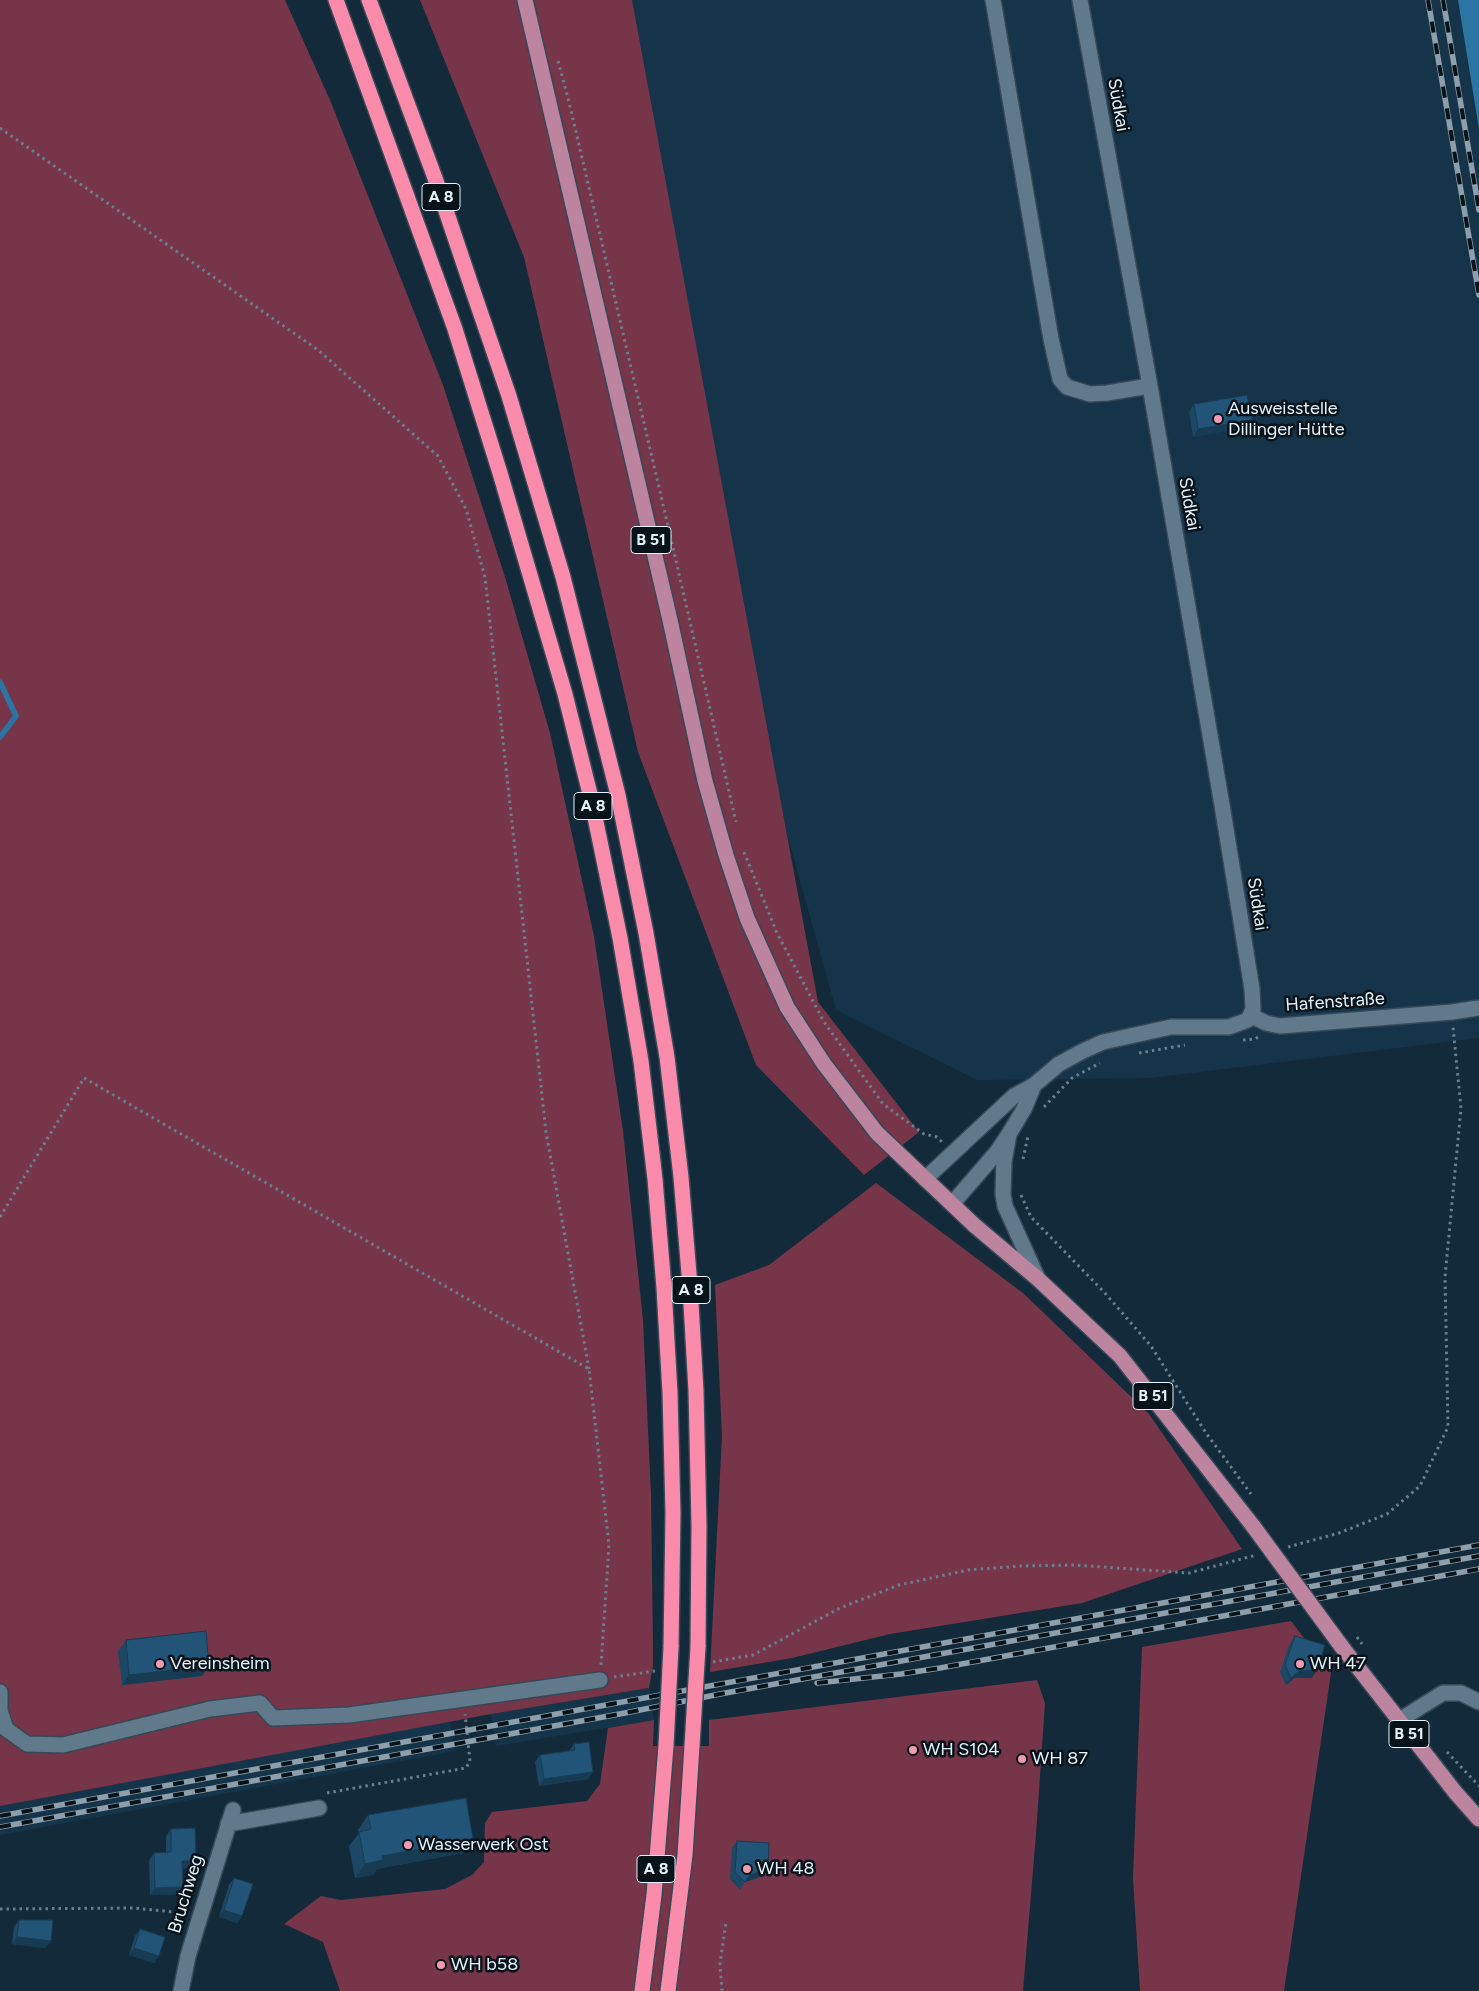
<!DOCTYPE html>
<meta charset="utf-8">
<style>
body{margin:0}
canvas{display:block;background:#132a3a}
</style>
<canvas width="1479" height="1991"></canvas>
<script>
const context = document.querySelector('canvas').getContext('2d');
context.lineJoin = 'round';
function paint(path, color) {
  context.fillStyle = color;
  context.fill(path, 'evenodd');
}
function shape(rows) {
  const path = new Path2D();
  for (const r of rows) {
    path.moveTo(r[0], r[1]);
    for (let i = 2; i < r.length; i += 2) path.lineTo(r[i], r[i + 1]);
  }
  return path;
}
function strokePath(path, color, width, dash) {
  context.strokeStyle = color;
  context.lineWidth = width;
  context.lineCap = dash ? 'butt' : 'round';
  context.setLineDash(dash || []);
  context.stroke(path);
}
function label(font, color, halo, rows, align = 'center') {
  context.font = font + ' Figtree,sans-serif';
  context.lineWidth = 5;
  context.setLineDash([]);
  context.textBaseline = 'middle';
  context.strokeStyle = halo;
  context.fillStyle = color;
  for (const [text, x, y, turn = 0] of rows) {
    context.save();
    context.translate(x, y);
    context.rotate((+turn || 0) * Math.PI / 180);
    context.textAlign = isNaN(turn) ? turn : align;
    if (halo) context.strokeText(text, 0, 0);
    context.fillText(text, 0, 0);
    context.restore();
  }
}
paint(shape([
 [624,0,1479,0,1479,1038,1150,1078,977,1080,836,1010,726,613],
 [649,1688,654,1720,496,1746,491,1714],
 [450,1721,455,1751,0,1835,0,1806]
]), '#163449');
paint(shape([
 [0,0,285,0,330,100,443,385,505,577,550,733,594,936,623,1131,643,1320,651,1495,653,1647,653,1665,649,1688,491,1714,0,1806],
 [420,0,632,0,818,1002,919,1132,864,1175,756,1065,638,752,524,257],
 [876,1183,1023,1293,1149,1414,1242,1549,1082,1603,890,1634,792,1658,710,1672,722,1436,715,1285,769,1265],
 [1291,1621,1331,1673,1284,1991,1140,1991,1133,1878,1142,1647],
 [1037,1680,1045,1703,1036,1834,1023,1991,340,1991,323,1942,284,1924,321,1896,341,1900,445,1889,472,1875,484,1862,485,1823,492,1812,587,1801,600,1784,608,1728,654,1720,653,1746,709,1746,709,1720]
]), '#773549');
paint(shape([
 [1458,0,1479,0,1479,129]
]), '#2a75a4');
strokePath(shape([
 [0,682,16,716,0,737]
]), '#2a75a4', 5.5);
const minor = shape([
 [993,0,1051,339,1060,379,1067,387,1090,394,1107,393,1150,386],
 [1252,1016,1266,1023,1280,1026,1452,1012,1479,1008],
 [1009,1134,1004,1162,1003,1194,1005,1206,1038,1279],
 [925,1179,1014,1096,1034,1085,1059,1064,1083,1051,1103,1042,1171,1027,1229,1027,1248,1020,1253,1009,1252,989,1222,805,1150,386,1080,0],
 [952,1204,997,1152,1009,1134,1024,1109,1034,1085],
 [0,1692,0,1710,6,1729,27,1744,63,1745,210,1709,260,1703,273,1718,349,1715,600,1680],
 [1398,1721,1443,1693,1461,1693,1479,1702],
 [228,1824,319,1808],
 [181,1991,188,1956,233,1810]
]);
const major = shape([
 [525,0,670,620,705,781,726,855,747,918,787,1007,824,1064,877,1133,974,1225,1038,1279,1120,1356,1253,1526],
 [1342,1647,1455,1792,1479,1819]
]);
const highway = shape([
 [336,0,455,329,500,473,565,694,591,798,620,938,641,1061,655,1179,664,1288,670,1393,673,1513,671,1647],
 [369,0,435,178,472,288,509,396,563,577,618,795,646,933,667,1057,681,1177,690,1286,696,1391,699,1525,698,1647],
 [642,1991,654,1895,666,1746],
 [668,1991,685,1855,692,1746]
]);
strokePath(minor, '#374856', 18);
strokePath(major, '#374856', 18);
strokePath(highway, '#374856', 18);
strokePath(shape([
 [558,61,569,102,665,513,736,822],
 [0,128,318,350,438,456,466,509,485,577,546,1132,589,1369],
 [744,852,777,933,824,1022,883,1104,924,1134,937,1137,943,1143],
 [1243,1040,1255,1039,1258,1037],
 [1139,1053,1185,1045],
 [1044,1107,1072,1078,1100,1063],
 [1023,1159,1028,1136],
 [1021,1195,1031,1217,1104,1292,1151,1346,1206,1433,1251,1494],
 [0,1217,84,1078,589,1369,609,1545,601,1665],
 [1288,1547,1339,1533,1387,1514,1420,1486,1448,1427,1445,1277,1461,1108,1453,1027],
 [713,1662,753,1655,840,1608,899,1585,968,1570,1021,1566,1074,1565,1189,1573,1256,1555],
 [614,1677,655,1671],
 [1447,1752,1479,1786],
 [327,1793,466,1768,470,1761,465,1714],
 [0,1909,134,1908,184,1913],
 [722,1991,720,1964,726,1922]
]), '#6b7e8c', 3, [2.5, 4]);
strokePath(minor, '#607a8c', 15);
strokePath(major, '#bc849e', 15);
strokePath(highway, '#fa8baa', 15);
const rail = shape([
 [1428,0,1479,295],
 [1443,0,1479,210],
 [817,1683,901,1674,940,1668,1479,1569],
 [0,1816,1479,1545],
 [0,1827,625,1713,720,1694,1479,1556]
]);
strokePath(rail, '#8d9fac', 5.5);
strokePath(rail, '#081219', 4, [11]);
const majorBridge = shape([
 [1253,1526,1342,1647]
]);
const highwayBridge = shape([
 [666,1746,671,1647],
 [692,1746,698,1647]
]);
strokePath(majorBridge, '#374856', 18, []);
strokePath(highwayBridge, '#374856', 18, []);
strokePath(shape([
 [1357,1637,1362,1644]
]), '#6b7e8c', 3, [2.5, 4]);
strokePath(majorBridge, '#bc849e', 15);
strokePath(highwayBridge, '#fa8baa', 15);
paint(shape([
 [1194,404,1252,420,1246,427,1193,437,1189,412],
 [1295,1636,1312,1678,1294,1678,1286,1685,1280,1672,1290,1643],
 [126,1640,209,1666,202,1676,122,1685,118,1651],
 [574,1744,588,1779,539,1786,535,1762,540,1755,569,1751],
 [368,1815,473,1839,463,1853,377,1869,373,1875,355,1878,349,1846,359,1833,358,1830],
 [171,1829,191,1868,182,1868,178,1895,150,1895,149,1860,154,1853,166,1853,166,1836],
 [737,1841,763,1876,745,1882,740,1890,730,1879,732,1848],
 [234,1878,242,1916,237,1923,219,1917,229,1885],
 [19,1920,46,1948,12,1944,14,1927],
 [140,1929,159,1956,154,1963,129,1955,135,1936]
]), '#1c4865');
paint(shape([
 [1252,420,1246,427,1193,437,1198,429],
 [209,1666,202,1676,122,1685,129,1675],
 [1317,1670,1312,1678,1294,1678,1286,1685,1291,1678,1299,1671],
 [593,1772,588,1779,539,1786,544,1779],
 [473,1839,463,1853,377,1869,373,1875,355,1878,365,1864,382,1856],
 [182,1861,196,1861,191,1868,177,1869],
 [768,1869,763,1876,745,1882,750,1875],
 [183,1887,178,1895,150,1895,155,1888],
 [224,1910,242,1916,237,1923,219,1917],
 [17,1937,51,1941,46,1948,12,1944],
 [134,1948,159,1956,154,1963,129,1955]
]), '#173b53');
const building = shape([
 [1247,395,1252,420,1198,429,1194,404,1247,395],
 [206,1631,209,1666,129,1675,126,1640,206,1631],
 [1295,1636,1325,1645,1317,1670,1299,1671,1291,1678,1285,1665,1295,1636],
 [589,1742,593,1772,544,1779,540,1755,575,1750,574,1744,589,1742],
 [466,1798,473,1839,382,1856,383,1860,365,1864,359,1832,371,1829,368,1815,466,1798],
 [195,1828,196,1861,182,1861,183,1887,155,1888,154,1853,171,1852,171,1829,195,1828],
 [737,1841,769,1843,768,1869,750,1875,745,1882,735,1872,737,1841],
 [234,1878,253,1884,242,1916,224,1910,234,1878],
 [19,1920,53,1920,51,1941,17,1937,19,1920],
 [140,1929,165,1937,159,1956,134,1948,140,1929]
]);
paint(building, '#215476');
strokePath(building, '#173b53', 1);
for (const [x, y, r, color] of [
 [1218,419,5,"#f19ab1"],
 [160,1664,5,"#f19ab1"],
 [1300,1664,5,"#f19ab1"],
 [913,1750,5,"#f19ab1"],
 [1022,1759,5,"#f19ab1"],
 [408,1845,5,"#f19ab1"],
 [747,1869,5,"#f19ab1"],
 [441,1965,5,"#f19ab1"]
]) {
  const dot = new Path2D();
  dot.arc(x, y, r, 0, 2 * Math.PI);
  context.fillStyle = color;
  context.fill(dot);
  strokePath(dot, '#081219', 2);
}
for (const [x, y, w] of [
 [441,197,38],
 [651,540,40],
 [593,806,38],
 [691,1290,38],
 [1153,1396,40],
 [1409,1734,40],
 [656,1869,38]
]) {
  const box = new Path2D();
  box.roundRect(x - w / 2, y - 13.5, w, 27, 4);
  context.fillStyle = '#081219';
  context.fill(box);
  strokePath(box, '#e4f2fc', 1);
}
label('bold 16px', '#e4f2fc', null, [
 ["A 8",441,197],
 ["B 51",651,540],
 ["A 8",593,806],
 ["A 8",691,1290],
 ["B 51",1153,1396],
 ["B 51",1409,1734],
 ["A 8",656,1869]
]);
label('18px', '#e4f2fc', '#081219', [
 ["Südkai",1118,105,80],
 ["Südkai",1189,504,80],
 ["Südkai",1257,904,81],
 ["Hafenstraße",1335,1002,-4],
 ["Bruchweg",186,1894,-73]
]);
label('18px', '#e4f2fc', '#081219', [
 ["Ausweisstelle",1228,409],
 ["Dillinger Hütte",1228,430],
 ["Vereinsheim",170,1664],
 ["WH 47",1310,1664],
 ["WH S104",923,1750],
 ["WH 87",1032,1759],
 ["Wasserwerk Ost",418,1845],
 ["WH 48",757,1869],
 ["WH b58",451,1965]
], 'left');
</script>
